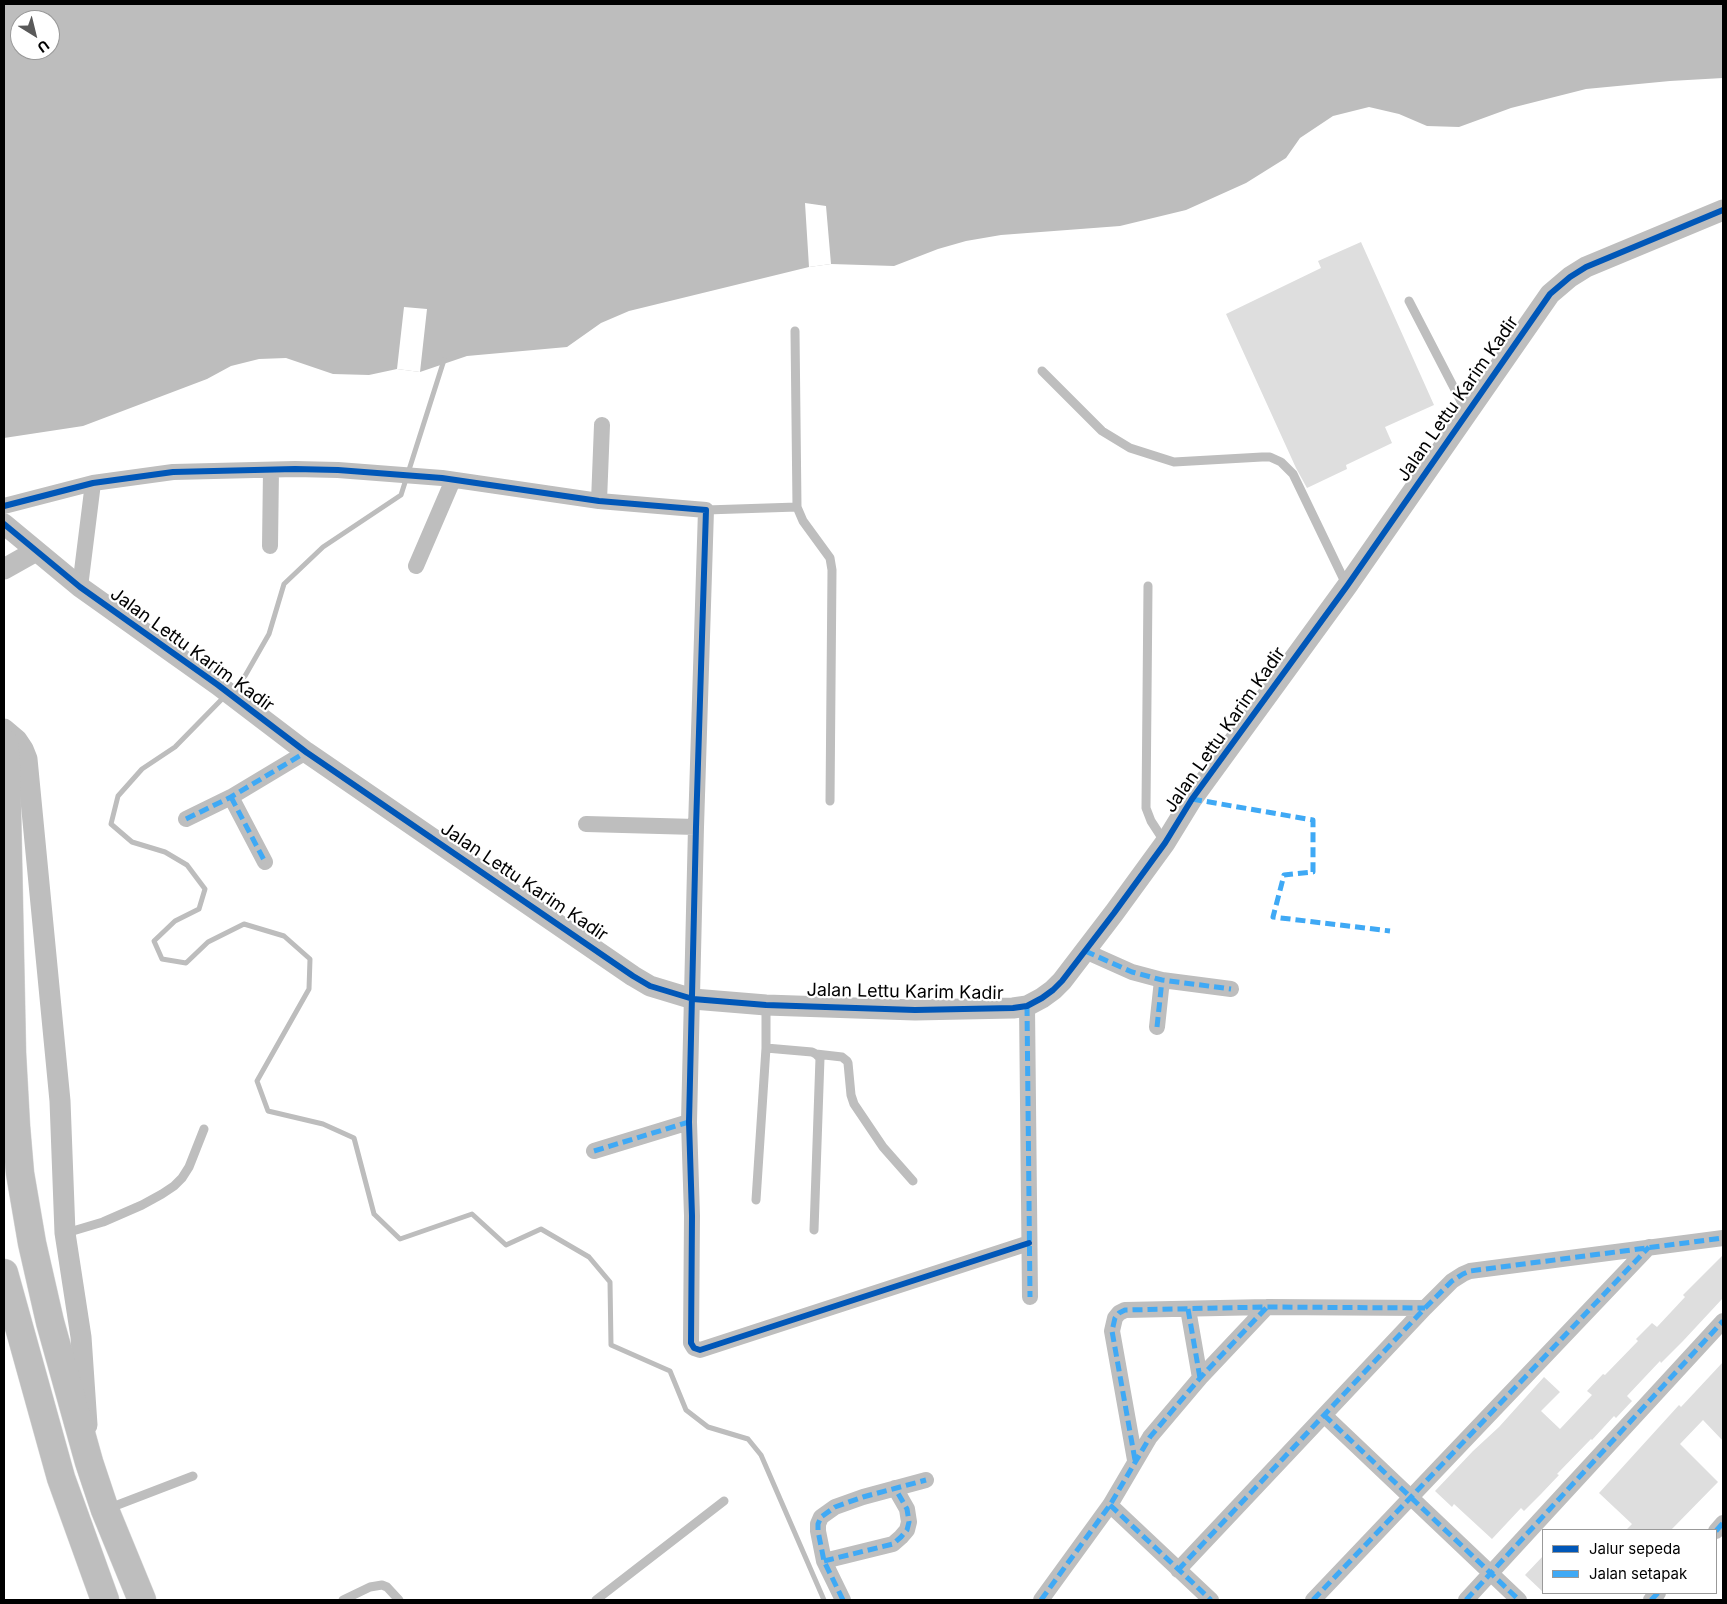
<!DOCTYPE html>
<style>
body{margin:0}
#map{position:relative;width:1727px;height:1604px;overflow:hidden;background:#fff;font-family:Inter,sans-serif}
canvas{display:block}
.frame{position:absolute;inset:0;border:5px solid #000;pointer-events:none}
.legend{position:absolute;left:1542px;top:1529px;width:175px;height:65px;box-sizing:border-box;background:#fff;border:1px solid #999;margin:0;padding:6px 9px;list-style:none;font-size:15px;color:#000}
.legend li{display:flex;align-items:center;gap:10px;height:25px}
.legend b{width:25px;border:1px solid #999}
.north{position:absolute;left:10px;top:10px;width:50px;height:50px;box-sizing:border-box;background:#fff;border:1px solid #999;border-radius:50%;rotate:144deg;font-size:14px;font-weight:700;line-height:20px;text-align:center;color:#000}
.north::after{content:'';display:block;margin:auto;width:18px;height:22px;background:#595959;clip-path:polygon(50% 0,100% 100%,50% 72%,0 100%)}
</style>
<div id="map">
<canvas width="1727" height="1604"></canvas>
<div class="frame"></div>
<ul class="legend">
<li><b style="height:6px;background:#0057b8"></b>Jalur sepeda</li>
<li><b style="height:6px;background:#3fa9f5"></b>Jalan setapak</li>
</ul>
<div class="north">U</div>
</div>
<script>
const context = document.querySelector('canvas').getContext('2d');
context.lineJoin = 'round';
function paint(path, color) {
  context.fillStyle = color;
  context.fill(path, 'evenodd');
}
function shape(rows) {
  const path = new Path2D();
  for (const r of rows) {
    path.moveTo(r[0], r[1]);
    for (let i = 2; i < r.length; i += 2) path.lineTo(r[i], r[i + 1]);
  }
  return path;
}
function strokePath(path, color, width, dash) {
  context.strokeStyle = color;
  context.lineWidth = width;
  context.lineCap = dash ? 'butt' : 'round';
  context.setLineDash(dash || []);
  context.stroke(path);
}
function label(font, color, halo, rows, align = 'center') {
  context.font = font + ' Inter,sans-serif';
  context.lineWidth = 4.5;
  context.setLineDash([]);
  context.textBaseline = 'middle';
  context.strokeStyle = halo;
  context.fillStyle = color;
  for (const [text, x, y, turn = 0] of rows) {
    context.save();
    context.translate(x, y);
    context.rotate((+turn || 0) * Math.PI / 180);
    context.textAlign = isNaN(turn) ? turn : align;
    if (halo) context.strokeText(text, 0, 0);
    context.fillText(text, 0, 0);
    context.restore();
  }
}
paint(shape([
 [4,4,1723,4,1723,78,1670,81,1586,89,1511,108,1459,127,1427,126,1399,114,1369,107,1333,116,1300,138,1286,158,1246,183,1186,210,1120,226,1001,235,966,241,938,249,894,266,831,264,809,267,629,311,601,323,567,347,467,356,420,372,397,369,369,375,333,374,286,358,259,359,231,366,207,379,83,426,4,438],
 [20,20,50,20,50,50,20,50]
]), '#bdbdbd');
paint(shape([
 [805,203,826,206,831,264,809,267],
 [404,307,427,309,420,372,397,369]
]), '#fff');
strokePath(shape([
 [232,689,245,676,269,634,284,584,323,547,401,495,444,360],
 [224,697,175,747,142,769,118,796,111,824,132,842,165,852,187,865,205,889,199,909,175,921,154,941,162,959,186,963,208,942,244,924,284,936,310,959,309,989,257,1081,268,1111,323,1124,354,1138,374,1214,400,1239,472,1214,506,1245,541,1229,589,1257,610,1282,611,1345,670,1371,686,1410,708,1427,748,1439,761,1455,824,1600]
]), '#bdbdbd', 5);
paint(shape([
 [1361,242,1434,405,1385,427,1392,443,1346,465,1347,469,1307,488,1296,468,1226,314,1321,268,1318,261],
 [1723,1255,1723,1298,1683,1341,1661,1363,1660,1361,1627,1396,1632,1401,1616,1418,1614,1416,1592,1440,1591,1439,1557,1474,1559,1475,1541,1494,1524,1511,1521,1508,1492,1539,1454,1504,1452,1507,1435,1491,1473,1451,1499,1427,1544,1377,1560,1392,1541,1411,1560,1429,1592,1395,1587,1391,1603,1374,1605,1375,1638,1341,1636,1339,1652,1323,1657,1327,1685,1297,1683,1295],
 [1723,1362,1723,1441,1703,1420,1680,1444,1718,1482,1671,1530,1626,1530,1632,1524,1599,1493,1679,1405,1681,1407],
 [1543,1556,1543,1592,1525,1575]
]), '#dedede');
const trunk = shape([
 [4,743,6,761,12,1053,16,1126,20,1173,32,1243,50,1322,89,1462,105,1510,142,1600],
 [4,1273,61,1478,105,1600]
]);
strokePath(trunk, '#dbdbdb', 29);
strokePath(shape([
 [1409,301,1467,413],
 [1042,371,1102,431,1130,448,1174,462,1262,457,1270,457,1281,462,1293,474,1346,584],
 [797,507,803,521,830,558,832,570,830,801],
 [706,510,797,507,795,331],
 [1148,586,1146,808,1151,821,1164,841],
 [766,1048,812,1052,816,1054,820,1058,814,1230],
 [816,1054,842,1057,847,1061,848,1063,851,1095,854,1104,883,1147,913,1181],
 [756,1200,766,1048,766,1005],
 [66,1233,103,1222,142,1205,162,1194,174,1186,182,1178,189,1167,204,1129],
 [107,1509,193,1476],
 [343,1600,370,1587,382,1585,387,1587,399,1600],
 [596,1600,724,1501]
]), '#bebebe', 9);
strokePath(shape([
 [599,501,602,425],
 [4,506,93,483,173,472,295,469,338,470,442,478,599,501,706,510,696,827,689,1122,692,1216,691,1343,694,1348,700,1350,1029,1243],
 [270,546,271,470],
 [416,566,453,480],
 [80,587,93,483],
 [231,797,265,862],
 [186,819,231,797,306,752],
 [586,824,696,827],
 [1085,951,1132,972,1162,980,1231,989],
 [1027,1006,1030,1297],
 [1157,1027,1162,980],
 [594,1151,689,1122],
 [1188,1309,1200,1378],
 [1324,1415,1519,1600],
 [1135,1460,1112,1331,1115,1318,1119,1313,1125,1310,1267,1307,1425,1308],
 [1110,1505,1211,1600],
 [1716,1531,1723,1523],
 [824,1561,893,1544,901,1537,907,1530,909,1522,907,1509,895,1488],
 [1178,1570,1425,1308,1452,1281,1463,1274,1470,1271,1723,1238],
 [843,1600,824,1561,818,1531,818,1524,821,1517,835,1507,863,1497,926,1480],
 [1041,1600,1110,1505,1150,1437,1200,1378,1267,1307],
 [1313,1600,1649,1247],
 [1466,1600,1723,1321],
 [1651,1600,1658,1593]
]), '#bebebe', 16);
strokePath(shape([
 [4,524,80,587,218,685,306,752,633,976,650,986,693,999,766,1005,915,1010,1013,1008,1027,1006,1042,998,1053,990,1062,981,1114,913,1165,843,1192,799,1347,586,1550,294,1570,277,1586,267,1723,210],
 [4,569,36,551],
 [4,729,17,740,23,749,27,759,60,1101,65,1233,81,1337,87,1425]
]), '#bebebe', 21);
strokePath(trunk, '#bebebe', 28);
strokePath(shape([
 [231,797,265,862],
 [1192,799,1313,820,1313,872,1284,875,1273,917,1390,931],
 [186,819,231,797,306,752],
 [1085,951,1132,972,1162,980,1231,989],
 [1027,1006,1030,1297],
 [1157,1027,1162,980],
 [594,1151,689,1122],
 [1188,1309,1200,1378],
 [1324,1415,1519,1600],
 [1135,1460,1112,1331,1115,1318,1119,1313,1125,1310,1267,1307,1425,1308],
 [1110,1505,1211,1600],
 [1716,1531,1723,1523],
 [824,1561,893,1544,901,1537,907,1530,909,1522,907,1509,895,1488],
 [1178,1570,1425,1308,1452,1281,1463,1274,1470,1271,1723,1238],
 [843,1600,824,1561,818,1531,818,1524,821,1517,835,1507,863,1497,926,1480],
 [1041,1600,1110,1505,1150,1437,1200,1378,1267,1307],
 [1313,1600,1649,1247],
 [1466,1600,1723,1321],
 [1651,1600,1658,1593]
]), '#3fa9f5', 5, [10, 5]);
strokePath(shape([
 [4,506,93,483,173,472,295,469,338,470,442,478,599,501,706,510,696,827,689,1122,692,1216,691,1343,694,1348,700,1350,1029,1243],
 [4,524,80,587,218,685,306,752,633,976,650,986,693,999,766,1005,915,1010,1013,1008,1027,1006,1042,998,1053,990,1062,981,1114,913,1165,843,1192,799,1347,586,1550,294,1570,277,1586,267,1723,210]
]), '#0057b8', 6);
label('18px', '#000', '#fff', [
 ["Jalan Lettu Karim Kadir",1458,399,-55],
 ["Jalan Lettu Karim Kadir",192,650,36],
 ["Jalan Lettu Karim Kadir",1225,730,-55],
 ["Jalan Lettu Karim Kadir",524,882,34],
 ["Jalan Lettu Karim Kadir",905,992,1]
]);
</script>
